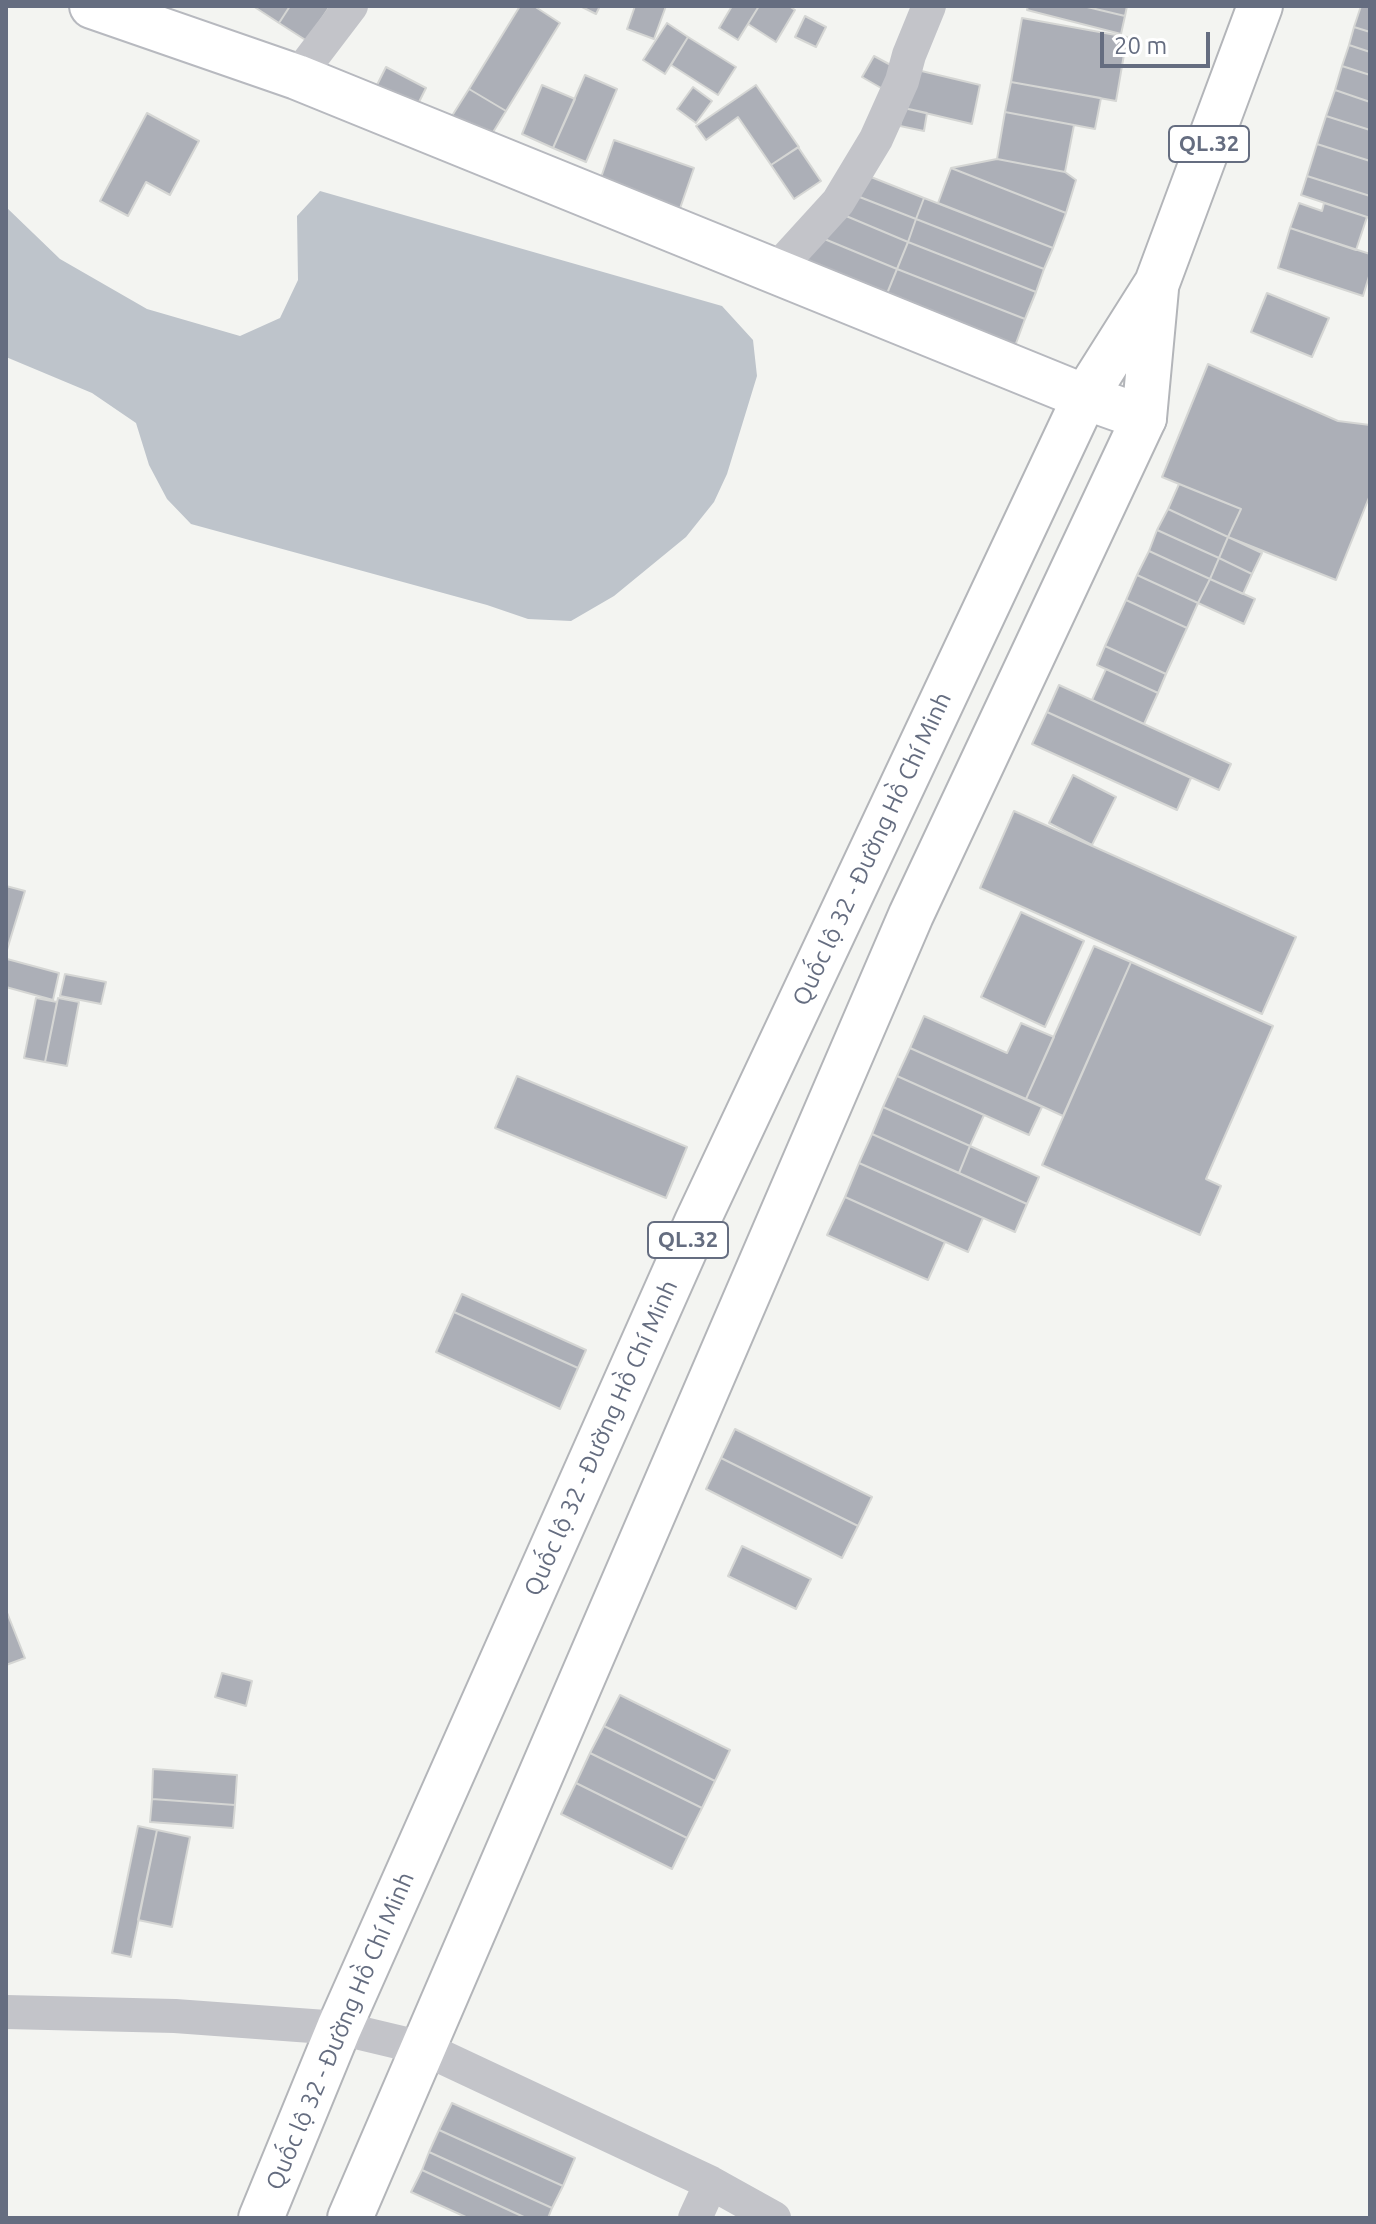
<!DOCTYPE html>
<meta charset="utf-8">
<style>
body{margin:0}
#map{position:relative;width:1376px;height:2224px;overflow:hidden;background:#f3f4f1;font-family:Ubuntu,sans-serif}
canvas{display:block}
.frame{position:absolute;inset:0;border:8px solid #656d80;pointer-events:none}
.scale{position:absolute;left:1100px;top:32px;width:110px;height:36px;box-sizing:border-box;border:4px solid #656d80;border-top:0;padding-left:10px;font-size:24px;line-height:28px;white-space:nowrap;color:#656d80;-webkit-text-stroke:6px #fff;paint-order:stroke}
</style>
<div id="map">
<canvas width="1376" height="2224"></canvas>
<div class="frame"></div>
<div class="scale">20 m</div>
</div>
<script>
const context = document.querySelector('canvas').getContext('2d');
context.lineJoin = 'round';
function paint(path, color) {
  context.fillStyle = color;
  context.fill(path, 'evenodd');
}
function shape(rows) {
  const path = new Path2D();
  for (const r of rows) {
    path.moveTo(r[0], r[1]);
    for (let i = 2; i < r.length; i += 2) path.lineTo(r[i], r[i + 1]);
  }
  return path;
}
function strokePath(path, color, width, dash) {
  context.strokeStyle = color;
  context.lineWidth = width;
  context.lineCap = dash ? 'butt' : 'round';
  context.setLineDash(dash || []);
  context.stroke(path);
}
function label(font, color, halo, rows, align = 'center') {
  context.font = font + ' Ubuntu,sans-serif';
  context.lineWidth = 8;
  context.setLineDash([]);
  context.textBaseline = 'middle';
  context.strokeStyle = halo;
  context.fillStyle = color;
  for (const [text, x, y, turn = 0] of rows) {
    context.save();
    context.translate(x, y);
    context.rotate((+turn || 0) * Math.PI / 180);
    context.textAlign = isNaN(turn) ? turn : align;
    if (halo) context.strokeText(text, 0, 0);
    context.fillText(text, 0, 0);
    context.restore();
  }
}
paint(shape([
 [320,191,722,306,753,340,757,376,727,474,714,502,686,537,614,596,571,621,528,619,487,605,191,524,167,499,149,465,136,423,92,393,6,357,6,207,60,259,147,309,240,336,280,318,298,280,297,216]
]), '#bec4cb');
const building = shape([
 [253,6,290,6,279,23,253,6],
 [290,6,330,6,307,41,279,23,290,6],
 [520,6,534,6,560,23,506,111,469,89,520,6],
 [580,6,600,6,596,14,580,6],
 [635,6,666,6,654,39,627,29,635,6],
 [732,6,759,6,738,40,719,28,732,6],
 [759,6,789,6,795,10,776,42,748,24,759,6],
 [1028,6,1083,6,1125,16,1121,34,1027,10,1028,6],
 [1083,6,1127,6,1125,16,1083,6],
 [1361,6,1370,6,1370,32,1354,27,1361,6],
 [805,16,826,27,816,47,795,37,805,16],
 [1022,18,1127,37,1116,101,1011,82,1022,18],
 [667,23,688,37,665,74,643,60,667,23],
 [1354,27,1370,32,1370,52,1349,45,1354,27],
 [688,37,736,67,718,95,671,65,688,37],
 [1349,45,1370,52,1370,75,1342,66,1349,45],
 [874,56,900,70,888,92,862,77,874,56],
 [1342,66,1370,75,1370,102,1335,90,1342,66],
 [386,67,426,88,415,110,375,89,386,67],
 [913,69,980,85,972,124,904,108,913,69],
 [585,75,617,89,586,162,553,148,585,75],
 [1011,82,1101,98,1095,129,1005,112,1011,82],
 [542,85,575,99,553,148,522,134,542,85],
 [756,85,799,147,771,165,738,117,706,140,696,126,756,85],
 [693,87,712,101,696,123,677,109,693,87],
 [469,89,506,111,487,142,450,119,469,89],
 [1335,90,1370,102,1370,130,1326,116,1335,90],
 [904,108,927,113,924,131,900,126,904,108],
 [1005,112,1074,125,1065,172,997,159,1005,112],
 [147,113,199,141,170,195,146,182,128,216,100,201,147,113],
 [1326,116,1370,130,1370,161,1317,144,1326,116],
 [614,140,694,168,677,217,597,189,614,140],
 [1317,144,1370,161,1370,196,1307,176,1317,144],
 [798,147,821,181,794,199,771,165,798,147],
 [997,159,1065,172,1076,180,1066,213,951,168,997,159],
 [951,168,1066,213,1053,248,938,203,951,168],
 [866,175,924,198,916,219,857,196,866,175],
 [1307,176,1370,196,1370,218,1301,195,1307,176],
 [852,194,916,219,908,242,839,213,852,194],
 [924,198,1053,248,1044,269,916,219,924,198],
 [1299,203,1322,211,1324,203,1367,217,1356,250,1290,228,1299,203],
 [839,213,908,242,897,269,822,238,839,213],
 [916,219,1044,269,1036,292,908,242,916,219],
 [1290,228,1370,254,1370,273,1363,296,1278,268,1290,228],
 [822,238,897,269,886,296,802,263,822,238],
 [908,242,1036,292,1025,319,897,269,908,242],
 [897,269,1025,319,1015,346,886,296,897,269],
 [1267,293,1329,318,1312,357,1251,332,1267,293],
 [1208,364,1338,421,1370,425,1370,495,1336,580,1228,537,1241,509,1162,477,1208,364],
 [1179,484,1241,509,1228,537,1168,509,1179,484],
 [1168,509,1228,537,1219,558,1157,530,1168,509],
 [1157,530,1219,558,1210,579,1149,551,1157,530],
 [1228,537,1262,553,1252,574,1219,558,1228,537],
 [1149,551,1210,579,1198,603,1137,575,1149,551],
 [1219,558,1252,574,1243,594,1210,579,1219,558],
 [1137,575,1198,603,1187,628,1126,600,1137,575],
 [1210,579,1255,599,1244,624,1198,603,1210,579],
 [1126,600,1187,628,1166,674,1105,646,1126,600],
 [1105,646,1166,674,1158,693,1097,665,1105,646],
 [1106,669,1158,693,1144,724,1092,700,1106,669],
 [1059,685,1231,764,1219,790,1047,712,1059,685],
 [1047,712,1191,778,1177,810,1032,744,1047,712],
 [1073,775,1116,797,1092,845,1049,823,1073,775],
 [1014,811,1296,937,1262,1014,980,888,1014,811],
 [6,886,25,891,6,953,6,886],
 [1021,912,1084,941,1045,1027,981,997,1021,912],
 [1094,946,1131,962,1063,1116,1026,1099,1094,946],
 [7,959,59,973,53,1000,6,987,7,959],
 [1131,962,1273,1026,1206,1179,1221,1186,1200,1235,1042,1165,1131,962],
 [65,974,106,982,101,1004,60,996,65,974],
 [36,998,57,1002,45,1062,24,1058,36,998],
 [58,998,79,1002,67,1066,45,1062,58,998],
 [924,1016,1007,1053,1021,1023,1054,1037,1026,1099,910,1048,924,1016],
 [910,1048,1042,1107,1029,1135,897,1076,910,1048],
 [517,1076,687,1147,666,1198,495,1128,517,1076],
 [897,1076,984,1115,970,1146,883,1107,897,1076],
 [883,1107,970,1146,959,1173,872,1134,883,1107],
 [872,1134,1027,1204,1015,1232,859,1163,872,1134],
 [970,1146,1039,1177,1027,1204,959,1173,970,1146],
 [859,1163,983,1218,968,1252,845,1197,859,1163],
 [845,1197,945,1242,928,1280,827,1235,845,1197],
 [462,1294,586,1350,578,1368,454,1312,462,1294],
 [454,1312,578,1368,560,1409,436,1352,454,1312],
 [735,1429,872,1497,858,1526,721,1458,735,1429],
 [721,1458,858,1526,842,1558,706,1489,721,1458],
 [742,1546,811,1579,796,1609,728,1576,742,1546],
 [6,1610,25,1658,6,1665,6,1610],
 [222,1673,252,1681,246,1706,215,1697,222,1673],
 [620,1695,730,1750,715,1781,604,1726,620,1695],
 [604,1726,715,1781,702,1808,590,1753,604,1726],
 [590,1753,702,1808,687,1838,576,1783,590,1753],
 [153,1769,237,1775,235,1805,152,1799,153,1769],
 [576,1783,687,1838,672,1869,561,1814,576,1783],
 [152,1799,235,1805,233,1828,150,1822,152,1799],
 [138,1826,157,1830,131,1957,112,1953,138,1826],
 [157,1830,190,1837,172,1927,138,1920,157,1830],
 [452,2103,575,2158,563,2186,439,2130,452,2103],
 [439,2130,563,2186,552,2208,429,2152,439,2130],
 [429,2152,552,2208,548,2218,526,2218,422,2170,429,2152],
 [422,2170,526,2218,468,2218,411,2192,422,2170]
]);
paint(building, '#acafb7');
strokePath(building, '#d5d6d4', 2);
const secondary = shape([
 [92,6,297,77,1085,397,1144,418]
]);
const highway = shape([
 [261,2218,339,2028,697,1222,1085,397,1157,283,1260,6],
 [350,2218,911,915,1144,418,1156,289]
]);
strokePath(secondary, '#b7b9bf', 48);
strokePath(highway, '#b3b5b9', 48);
strokePath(shape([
 [297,77,351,6],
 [776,270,838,202,876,139,902,81,909,55,929,6],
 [6,2012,175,2016,339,2028,423,2048,711,2183,774,2218],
 [695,2218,711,2183]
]), '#c3c4c9', 34);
strokePath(secondary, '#fff', 44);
strokePath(highway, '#fff', 44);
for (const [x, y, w] of [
 [1209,144,80],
 [688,1240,80]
]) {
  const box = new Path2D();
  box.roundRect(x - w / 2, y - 18, w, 36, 6);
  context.fillStyle = '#fff';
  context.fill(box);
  strokePath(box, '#656d80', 2);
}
label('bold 22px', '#656d80', null, [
 ["QL.32",1209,144],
 ["QL.32",688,1240]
]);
label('24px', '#656d80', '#fff', [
 ["Quốc lộ 32 - Đường Hồ Chí Minh",872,849,-65],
 ["Quốc lộ 32 - Đường Hồ Chí Minh",601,1438,-66],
 ["Quốc lộ 32 - Đường Hồ Chí Minh",340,2031,-67]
]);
</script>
